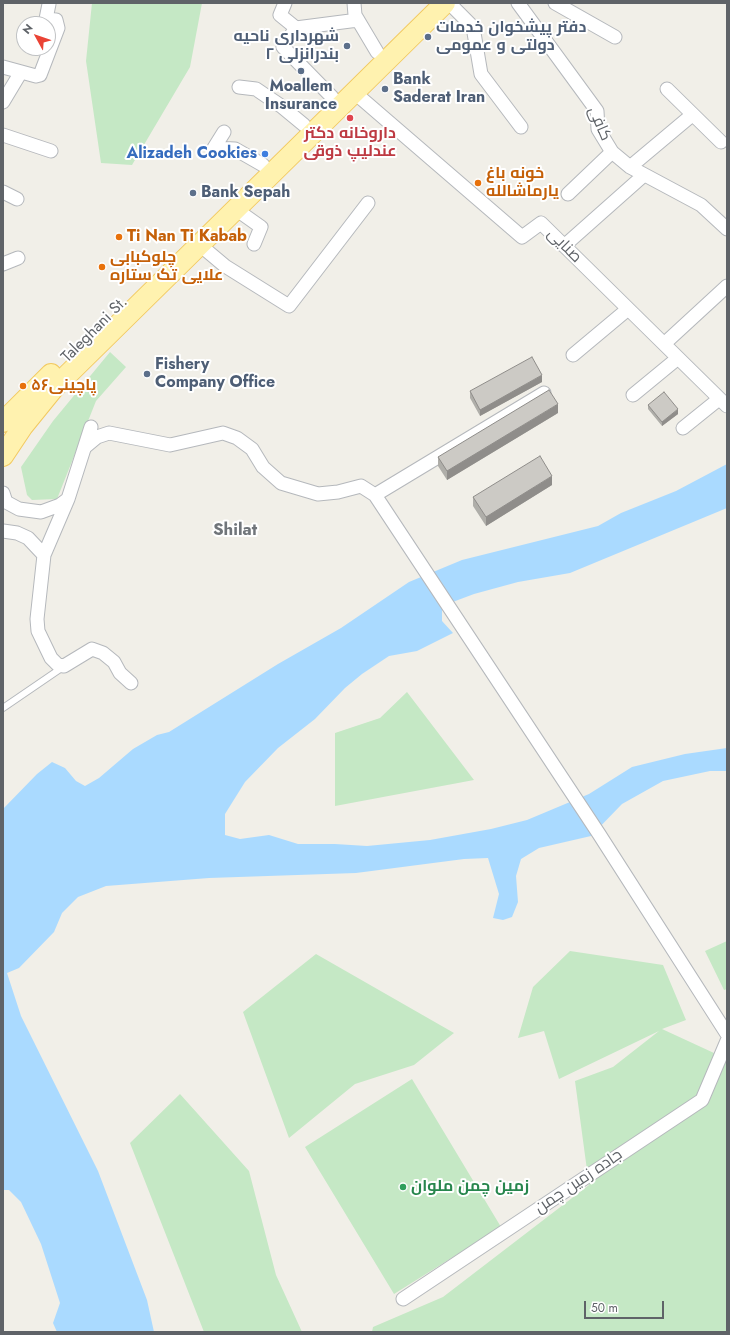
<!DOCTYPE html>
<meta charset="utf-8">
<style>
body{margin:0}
#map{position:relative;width:730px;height:1335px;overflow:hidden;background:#f1efe8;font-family:Jost,sans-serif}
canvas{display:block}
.frame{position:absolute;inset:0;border:4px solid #5f6368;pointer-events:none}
.north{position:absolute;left:16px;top:16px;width:40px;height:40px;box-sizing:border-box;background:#fff;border:1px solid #bfc1c3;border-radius:50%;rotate:310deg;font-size:11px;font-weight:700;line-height:16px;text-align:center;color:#5f6368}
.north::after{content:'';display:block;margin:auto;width:14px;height:18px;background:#ea4335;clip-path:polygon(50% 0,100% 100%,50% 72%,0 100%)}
.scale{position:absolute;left:584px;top:1301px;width:80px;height:18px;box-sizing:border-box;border:2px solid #5f6368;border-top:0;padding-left:5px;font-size:12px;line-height:14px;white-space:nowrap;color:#5f6368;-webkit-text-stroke:3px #fff;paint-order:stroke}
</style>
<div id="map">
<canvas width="730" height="1335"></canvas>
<div class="frame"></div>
<div class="north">N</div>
<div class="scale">50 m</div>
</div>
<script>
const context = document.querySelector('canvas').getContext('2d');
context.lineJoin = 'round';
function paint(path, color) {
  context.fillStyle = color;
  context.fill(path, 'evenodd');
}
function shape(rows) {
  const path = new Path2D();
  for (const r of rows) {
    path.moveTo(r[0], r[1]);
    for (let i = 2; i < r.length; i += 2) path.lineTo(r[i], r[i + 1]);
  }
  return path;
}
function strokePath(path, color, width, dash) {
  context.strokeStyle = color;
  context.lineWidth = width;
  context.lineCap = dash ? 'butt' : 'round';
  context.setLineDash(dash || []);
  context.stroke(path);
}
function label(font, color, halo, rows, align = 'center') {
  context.font = font + ' Jost,Cairo,sans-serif';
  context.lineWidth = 4;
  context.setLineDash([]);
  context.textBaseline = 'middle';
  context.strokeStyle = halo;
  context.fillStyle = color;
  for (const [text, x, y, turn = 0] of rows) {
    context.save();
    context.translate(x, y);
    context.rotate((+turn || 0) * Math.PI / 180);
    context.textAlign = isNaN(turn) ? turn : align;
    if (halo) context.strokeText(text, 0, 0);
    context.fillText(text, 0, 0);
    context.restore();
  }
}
paint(shape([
 [92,3,202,3,190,67,132,165,101,163,86,61],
 [110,352,126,367,96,401,57,499,32,500,27,495,21,467,53,421],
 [407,692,474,780,335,806,335,733,380,718],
 [727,941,727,989,724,990,705,951],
 [570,951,663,965,686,1020,662,1029,727,1059,727,1332,372,1332,373,1327,443,1297,589,1185,575,1081,613,1067,659,1031,559,1079,544,1031,518,1038,533,987],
 [316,954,454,1033,414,1065,355,1084,289,1138,243,1012],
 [412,1079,501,1227,394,1294,305,1147],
 [180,1094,249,1171,276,1275,302,1332,204,1332,130,1143]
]), '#c5e8c5');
paint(shape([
 [727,464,727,508,570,573,518,582,474,594,442,606,442,621,453,633,417,651,389,656,362,674,345,688,315,719,278,748,245,782,225,814,225,835,240,839,269,835,298,844,335,844,367,846,430,840,491,829,527,820,589,794,632,767,685,754,727,748,727,771,710,771,663,781,622,804,591,836,539,848,521,859,516,876,518,902,512,917,503,920,493,918,499,894,488,858,464,859,356,873,209,878,106,886,78,897,62,913,54,932,19,968,7,973,21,1016,98,1171,147,1300,154,1332,57,1332,53,1323,60,1303,41,1244,21,1202,9,1190,3,1190,3,809,37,774,52,762,65,768,76,781,85,786,99,778,133,749,157,735,169,732,278,664,341,628,409,582,462,560,598,526,621,513,676,491]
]), '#aadaff');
const lane = shape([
 [3,708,63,667]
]);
const street = shape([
 [285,3,280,15,296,28],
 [354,3,355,15,377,52],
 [449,3,473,27,481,74,521,127],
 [518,3,597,111,598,129,612,152,630,167,701,205,727,229],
 [555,3,615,37],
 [3,67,36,76,40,75,58,28,56,20,46,19,49,4],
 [239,87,256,89,281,106,304,125],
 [667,89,721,142],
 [355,93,522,237,541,223,727,406],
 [332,97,283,47,296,28,358,20],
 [3,102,21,72],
 [224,132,214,148,235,149,263,165],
 [3,135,51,151],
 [630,167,692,115],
 [3,192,17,199],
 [568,194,612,152],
 [237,210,261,227,254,244],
 [200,245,225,266,289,306,368,203],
 [564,246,644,175],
 [3,264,18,258],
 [664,344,727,286],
 [573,355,628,309],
 [633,395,678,358],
 [91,427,68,499,44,555,37,619,38,631,51,658,58,665,64,666,92,649,103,653,114,662,120,673,131,683],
 [683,428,719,399],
 [85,447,97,437,109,433,170,445,223,433,237,438,252,449,263,467,281,483,318,494,338,492,361,486,375,495,544,393],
 [3,493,6,502,19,509,41,512,60,505,68,499],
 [375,495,599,834,727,1034],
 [3,531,17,533,28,538,44,555],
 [403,1299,702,1100,727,1041]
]);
const primary = shape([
 [3,422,51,374],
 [3,456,23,426,53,389,445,3]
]);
strokePath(lane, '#b5b8bc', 8);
strokePath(street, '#b5b8bc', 15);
strokePath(primary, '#f2c960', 22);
strokePath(lane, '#fff', 6);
strokePath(street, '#fff', 13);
strokePath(primary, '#fff2af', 20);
paint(shape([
 [542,382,480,416,470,398,470,391],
 [648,405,678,414,662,426,648,409],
 [558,413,447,480,438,466,438,457],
 [552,485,486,526,473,506,473,497]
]), '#afaea9');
paint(shape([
 [542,375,542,382,480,416,480,410],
 [558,404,558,413,447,480,447,471],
 [678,409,678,414,662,426,662,422],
 [552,476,552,485,486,526,486,517]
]), '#8f8d8a');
const building = shape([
 [532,357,542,375,480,410,470,391,532,357],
 [549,390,558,404,447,471,438,457,549,390],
 [664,392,678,409,662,422,648,405,664,392],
 [540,456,552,476,486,517,473,497,540,456]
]);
paint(building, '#cccac5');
strokePath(building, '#8f8d8a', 1);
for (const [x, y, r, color] of [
 [428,37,4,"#5c6f8a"],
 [347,46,4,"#5c6f8a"],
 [301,71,4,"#5c6f8a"],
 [385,89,4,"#5c6f8a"],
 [350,118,4,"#e0444e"],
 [265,154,4,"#3f7fe0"],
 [478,183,4,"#e8710a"],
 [193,193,4,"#5c6f8a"],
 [119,237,4,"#e8710a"],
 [102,267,4,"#e8710a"],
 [147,374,4,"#5c6f8a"],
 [23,386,4,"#e8710a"],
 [403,1187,4,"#2e9e5b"]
]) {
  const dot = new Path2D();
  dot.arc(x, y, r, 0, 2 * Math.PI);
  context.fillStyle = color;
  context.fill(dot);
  strokePath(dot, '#fff', 1.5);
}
label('bold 16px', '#4e5e75', '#fff', [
 ["دفتر پیشخوان خدمات",436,28],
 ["دولتی و عمومی",436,46],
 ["شهرداری ناحیه",339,37,"right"],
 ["۲ بندرانزلی",339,55,"right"],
 ["Bank",393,80],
 ["Saderat Iran",393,98],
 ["Moallem",301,87,"center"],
 ["Insurance",301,105,"center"],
 ["Bank Sepah",201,193],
 ["Fishery",155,365],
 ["Company Office",155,383]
], 'left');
label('16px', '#5f6368', '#fff', [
 ["کافی",599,124,67],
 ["صنایی",564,246,45],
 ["Taleghani St.",95,330,-45],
 ["جاده زمین چمن",579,1182,-34]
]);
label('bold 16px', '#be3a42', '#fff', [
 ["داروخانه دکتر",350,134],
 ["عندلیپ ذوقی",350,152]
]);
label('bold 16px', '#366cbe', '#fff', [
 ["Alizadeh Cookies",257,154]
], 'right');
label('bold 16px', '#c56008', '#fff', [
 ["خونه باغ",486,174],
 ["یارماشالله",486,192],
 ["Ti Nan Ti Kabab",127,237],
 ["چلوکبابی",110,258],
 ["علایی تک ستاره",110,276],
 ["پاچینی۵۶",31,386]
], 'left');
label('bold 16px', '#27864d', '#fff', [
 ["زمین چمن ملوان",411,1187]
], 'left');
label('bold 17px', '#70757a', '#fff', [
 ["Shilat",235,531]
]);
</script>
